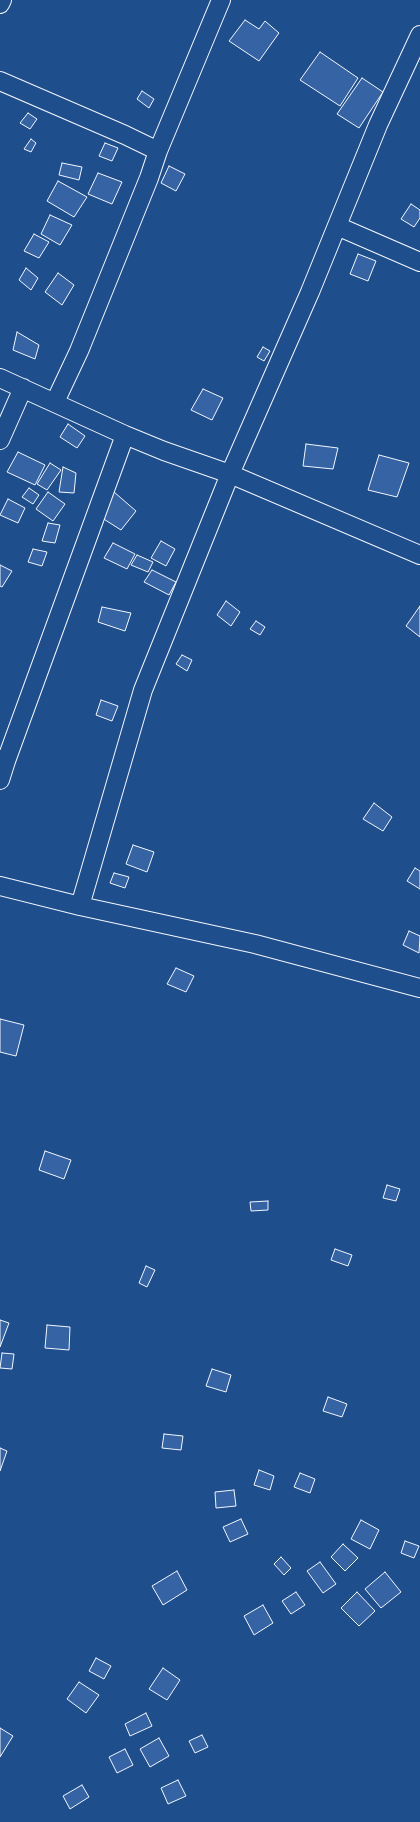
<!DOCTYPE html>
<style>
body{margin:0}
canvas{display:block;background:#1f4e8c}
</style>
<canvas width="420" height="1822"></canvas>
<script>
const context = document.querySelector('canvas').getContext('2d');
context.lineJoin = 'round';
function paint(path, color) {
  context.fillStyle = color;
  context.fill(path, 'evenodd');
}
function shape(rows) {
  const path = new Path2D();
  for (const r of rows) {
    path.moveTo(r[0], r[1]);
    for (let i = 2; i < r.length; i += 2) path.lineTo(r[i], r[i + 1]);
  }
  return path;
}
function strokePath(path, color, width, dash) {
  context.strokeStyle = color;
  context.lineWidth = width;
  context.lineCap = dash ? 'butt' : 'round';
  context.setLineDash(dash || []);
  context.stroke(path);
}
const building = shape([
 [245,20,259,29,265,21,279,33,259,61,229,41,245,20],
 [320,52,358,78,340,106,300,80,320,52],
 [362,78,383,92,359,128,337,114,362,78],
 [142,91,154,99,149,108,137,99,142,91],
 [28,113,37,119,30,129,20,123,28,113],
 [31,139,36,143,31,152,24,149,31,139],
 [105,143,118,148,112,161,99,156,105,143],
 [62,163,82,167,79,180,59,175,62,163],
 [169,166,185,174,176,191,161,183,169,166],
 [98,173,122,182,112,204,88,194,98,173],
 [58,181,87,197,74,217,47,201,58,181],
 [411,204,420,210,420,218,414,227,401,219,411,204],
 [50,215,72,225,60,245,41,234,50,215],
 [34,234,49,242,39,258,24,251,34,234],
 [358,254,376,261,368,281,350,274,358,254],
 [26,268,38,278,31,290,19,280,26,268],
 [58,273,74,285,62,305,45,292,58,273],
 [17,332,39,345,35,359,13,350,17,332],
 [263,347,270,351,264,361,257,357,263,347],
 [203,389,223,398,212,420,191,410,203,389],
 [68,424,85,436,77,448,60,437,68,424],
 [306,444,338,448,333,469,303,466,306,444],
 [18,452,45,465,35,485,7,472,18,452],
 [379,455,409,463,397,497,368,490,379,455],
 [50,463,61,470,47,490,37,484,50,463],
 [63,467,76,473,74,493,59,492,63,467],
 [29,488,39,495,33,504,22,497,29,488],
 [48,492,65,504,53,521,36,509,48,492],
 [114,492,136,511,121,530,99,516,114,492],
 [8,499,25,508,18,523,0,515,8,499],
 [48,523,60,525,55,543,42,541,48,523],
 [161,541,175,549,166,566,151,558,161,541],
 [113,543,135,554,127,569,104,558,113,543],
 [33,549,47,552,42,566,28,562,33,549],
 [137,555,153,562,148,572,131,565,137,555],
 [0,565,12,571,2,587,0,586,0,565],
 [152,570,176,582,169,595,144,582,152,570],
 [226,601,240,612,231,626,217,615,226,601],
 [420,606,420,637,406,626,420,606],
 [102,607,131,613,125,631,98,622,102,607],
 [256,621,265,627,260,635,250,629,256,621],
 [182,655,192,660,187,671,176,664,182,655],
 [101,700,118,706,112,721,96,715,101,700],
 [374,803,392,817,383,831,363,819,374,803],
 [133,845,154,852,147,872,126,864,133,845],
 [415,868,420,871,420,889,407,881,415,868],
 [114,873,129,877,125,888,110,883,114,873],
 [409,931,420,936,419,953,403,945,409,931],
 [176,968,194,976,186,992,167,984,176,968],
 [0,1019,24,1025,16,1056,0,1052,0,1019],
 [45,1151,71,1160,64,1179,39,1170,45,1151],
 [387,1185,400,1189,396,1201,383,1198,387,1185],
 [268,1201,268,1210,251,1211,250,1202,268,1201],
 [335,1249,352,1255,348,1266,331,1260,335,1249],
 [146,1266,155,1270,147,1287,139,1283,146,1266],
 [0,1320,9,1323,0,1347,0,1320],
 [47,1325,70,1327,69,1350,45,1348,47,1325],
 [2,1353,14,1354,12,1369,0,1368,2,1353],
 [212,1369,231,1375,226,1392,206,1386,212,1369],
 [328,1397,347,1404,342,1417,323,1411,328,1397],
 [164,1434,183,1436,181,1450,162,1448,164,1434],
 [0,1448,7,1451,0,1471,0,1448],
 [259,1470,274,1476,270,1490,254,1485,259,1470],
 [300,1473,315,1479,310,1493,294,1487,300,1473],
 [234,1490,236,1506,216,1508,215,1492,234,1490],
 [241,1519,248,1534,230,1542,223,1527,241,1519],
 [361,1520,379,1530,370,1549,351,1539,361,1520],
 [405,1541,419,1546,414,1558,401,1553,405,1541],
 [343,1544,358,1558,345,1571,331,1557,343,1544],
 [281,1557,291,1568,284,1575,274,1564,281,1557],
 [320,1562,336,1584,323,1593,307,1571,320,1562],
 [177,1571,187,1590,163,1605,152,1586,177,1571],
 [385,1572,401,1592,381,1608,365,1589,385,1572],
 [296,1592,305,1605,291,1614,282,1601,296,1592],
 [357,1592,375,1611,359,1626,341,1608,357,1592],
 [263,1605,273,1623,254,1635,244,1616,263,1605],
 [96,1658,111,1666,104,1679,89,1671,96,1658],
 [163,1668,180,1680,167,1700,149,1689,163,1668],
 [79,1682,99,1695,86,1713,67,1699,79,1682],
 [146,1713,152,1726,130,1736,125,1724,146,1713],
 [0,1728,13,1736,0,1757,0,1728],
 [202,1735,208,1747,195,1753,189,1741,202,1735],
 [159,1738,169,1756,150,1767,140,1749,159,1738],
 [125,1749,133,1765,117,1773,109,1757,125,1749],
 [178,1780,186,1796,168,1804,161,1788,178,1780],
 [82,1785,89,1797,70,1809,63,1796,82,1785]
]);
paint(building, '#3563a3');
strokePath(building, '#f2f6ff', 1);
const minor = shape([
 [0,4,2,0],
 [0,81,125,135,158,151,149,178,79,351,55,402],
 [158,151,221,0],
 [337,226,420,262],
 [0,378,125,435,164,451,230,474,420,555],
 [0,440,23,388],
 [0,759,6,761,0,780],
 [6,761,125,435],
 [0,886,80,906,255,944,420,988],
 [80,906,143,690,230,474,310,292,378,125,420,35]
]);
strokePath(minor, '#f2f6ff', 20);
strokePath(minor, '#1f4e8c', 18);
</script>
